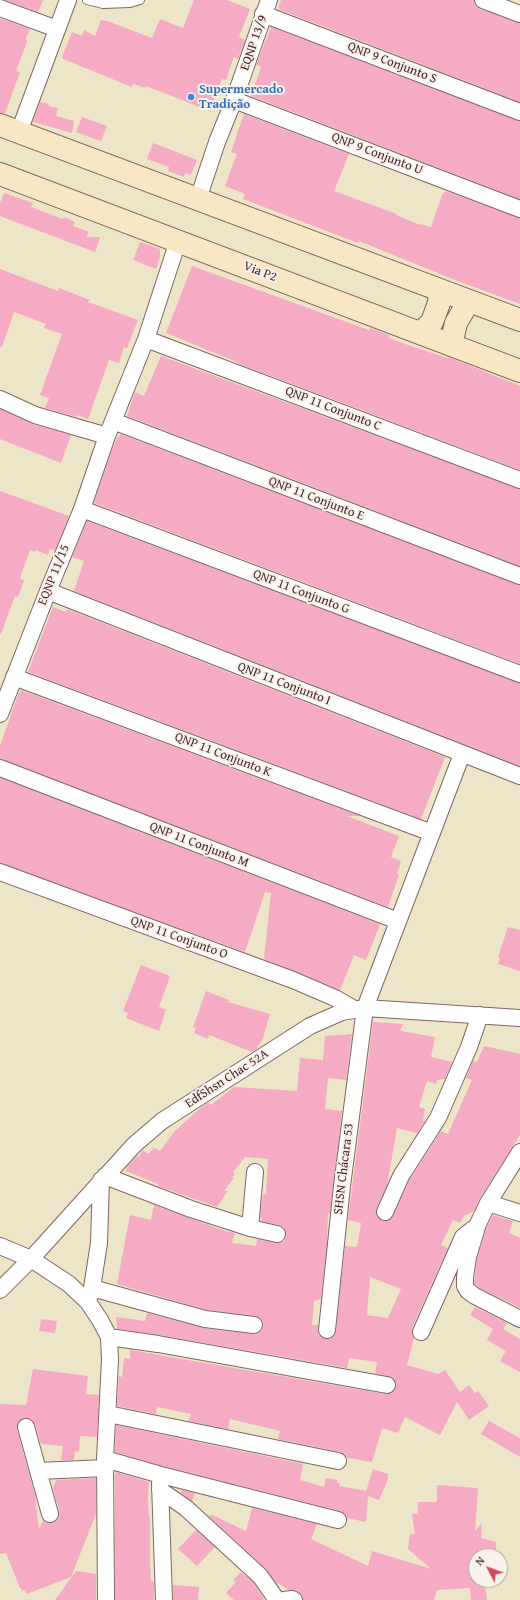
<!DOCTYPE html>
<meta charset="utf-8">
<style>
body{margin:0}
#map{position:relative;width:520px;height:1600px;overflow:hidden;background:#ece5c8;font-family:"Gentium Book Plus",serif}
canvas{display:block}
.north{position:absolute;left:468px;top:1548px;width:40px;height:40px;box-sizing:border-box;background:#f7f3e8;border:1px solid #b29e9c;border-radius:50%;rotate:311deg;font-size:11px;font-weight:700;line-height:16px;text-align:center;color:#4a1f2b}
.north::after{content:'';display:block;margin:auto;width:14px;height:18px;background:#d1495b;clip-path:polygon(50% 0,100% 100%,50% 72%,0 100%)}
</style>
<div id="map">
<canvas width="520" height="1600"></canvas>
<div class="north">N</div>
</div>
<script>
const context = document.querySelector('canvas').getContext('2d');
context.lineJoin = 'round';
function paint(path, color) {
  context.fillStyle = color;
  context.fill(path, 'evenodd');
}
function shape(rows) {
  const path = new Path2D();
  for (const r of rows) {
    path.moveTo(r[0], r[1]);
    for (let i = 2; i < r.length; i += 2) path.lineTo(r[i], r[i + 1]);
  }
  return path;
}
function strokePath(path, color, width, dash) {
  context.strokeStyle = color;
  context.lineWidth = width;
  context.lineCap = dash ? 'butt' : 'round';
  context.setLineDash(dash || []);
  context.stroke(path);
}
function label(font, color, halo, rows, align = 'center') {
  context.font = font + ' "Gentium Book Plus",serif';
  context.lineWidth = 4;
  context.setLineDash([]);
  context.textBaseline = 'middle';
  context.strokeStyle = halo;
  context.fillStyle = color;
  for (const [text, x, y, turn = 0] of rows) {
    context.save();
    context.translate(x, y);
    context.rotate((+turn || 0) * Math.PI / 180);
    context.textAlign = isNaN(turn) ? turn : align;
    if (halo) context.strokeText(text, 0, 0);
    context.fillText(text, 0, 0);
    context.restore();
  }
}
paint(shape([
 [6,0,43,0,38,12],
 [194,0,227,0,250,9,239,37,245,40,238,59,234,57,226,80,222,79,210,111,146,86,145,88,133,84,132,87,63,59,62,57,72,32,82,36,84,30,95,36,101,20,107,21,152,38,160,19,183,28],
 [281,0,474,0,475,6,480,9,520,23,520,102,278,9],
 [0,18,30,29,26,38,27,42,16,71,20,72,5,113,0,113],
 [271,27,520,121,520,199,251,96,261,67,256,65],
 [40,102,49,104,48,106,58,108,56,116,74,121,72,133,33,122],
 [244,114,349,154,334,191,397,214,396,215,420,225,420,224,431,227,442,195,446,191,520,218,520,304,455,280,359,241,358,243,243,199,245,194,225,186,237,154,231,152],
 [82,117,107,126,101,141,76,132],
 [153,143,197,160,191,175,185,173,184,177,168,171,169,167,147,159],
 [4,193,33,203,31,207,63,219,64,217,75,222,73,226,89,232,86,237,100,237,95,252,0,216,0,203],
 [140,242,160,249,160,257,156,269,133,260],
 [192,266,369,330,370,328,389,335,389,338,408,345,447,358,448,357,520,386,520,470,237,363,237,362,166,333],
 [0,269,58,291,59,288,90,300,88,302,138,320,127,348,124,347,119,363,109,360,88,419,78,415,77,417,45,408,49,398,40,395,62,334,44,328,46,324,14,312,2,347,0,347],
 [161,356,520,489,520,566,127,416,135,392,144,396],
 [0,409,32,424,71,435,61,463,0,439],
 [120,434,520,585,520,664,94,503,111,453,118,436,119,437],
 [0,491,69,516,55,550,50,549,48,555,36,550,35,552,30,550,20,578,24,581,18,597,15,596,1,634,0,634],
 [87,521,520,683,520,766,74,591,84,561,72,557],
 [53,607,66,612,67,609,445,757,421,819,28,672],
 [21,690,360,816,347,816,399,836,391,857,401,861,397,874,399,874,388,907,0,759,0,746,19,692,20,693],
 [0,778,380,924,366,960,354,955,340,990,264,959,271,893,265,892,245,952,0,863],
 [508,927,520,930,520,971,498,964,500,958,498,957],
 [141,965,170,976,159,1007,166,1010,159,1031,126,1018,128,1013,123,1011],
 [206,991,229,1000,228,1002,270,1014,263,1038,256,1050,252,1052,209,1035,208,1039,194,1033,196,1028,193,1027],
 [373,1022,403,1024,400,1031,435,1037,431,1057,452,1062,445,1079,437,1080,436,1084,427,1081,419,1107,425,1109,423,1121,425,1121,417,1133,397,1128,387,1185,376,1209,377,1217,382,1221,386,1221,393,1216,409,1181,441,1131,448,1134,472,1080,466,1078,473,1061,477,1062,484,1046,520,1054,520,1135,480,1198,474,1211,464,1216,460,1223,453,1220,441,1245,448,1248,412,1328,412,1333,414,1338,407,1365,438,1374,445,1370,460,1392,469,1385,475,1393,478,1391,489,1406,469,1420,457,1402,440,1435,405,1417,398,1433,382,1428,372,1462,348,1458,340,1452,278,1439,280,1431,230,1419,228,1429,188,1421,191,1414,157,1407,156,1414,117,1406,119,1376,122,1377,124,1358,130,1359,130,1350,385,1394,391,1394,394,1391,396,1386,393,1378,375,1373,377,1362,349,1358,347,1368,160,1335,117,1329,116,1317,145,1321,147,1313,204,1328,253,1334,257,1334,261,1331,263,1327,263,1322,260,1318,256,1316,207,1310,117,1284,130,1215,151,1220,154,1205,225,1231,235,1233,232,1243,256,1246,257,1239,275,1243,284,1241,286,1236,284,1227,279,1225,261,1221,262,1218,260,1217,263,1194,266,1194,268,1159,257,1158,258,1155,256,1158,245,1157,233,1172,235,1174,232,1177,234,1178,224,1191,228,1191,217,1207,158,1186,158,1184,126,1171,127,1166,137,1156,139,1157,142,1150,148,1154,154,1148,160,1151,174,1132,198,1110,208,1103,211,1105,234,1087,297,1091,300,1058,323,1060,325,1036,352,1034,346,1080,328,1078,325,1109,342,1111,330,1214,328,1213,327,1243,321,1299,314,1301,312,1325,318,1325,318,1334,322,1338,330,1339,334,1336,336,1331,345,1246,357,1247,361,1223,348,1220],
 [370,1277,401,1289,388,1318,367,1315],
 [493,1215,513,1221,509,1233,520,1238,520,1308,480,1288,474,1283,477,1259,487,1227],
 [475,1307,507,1323,503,1329,520,1339,520,1372,500,1361,506,1351,487,1340,493,1329,470,1315],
 [41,1319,57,1321,55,1333,39,1331],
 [33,1369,88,1376,86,1394,99,1395,97,1437,80,1436,79,1452,75,1451,74,1460,61,1460,63,1446,41,1444,35,1424,32,1420,28,1418,23,1418,17,1424,17,1430,35,1495,39,1530,43,1520,47,1523,52,1523,56,1521,59,1517,59,1511,53,1489,56,1480,96,1478,96,1514,71,1577,27,1594,25,1590,22,1591,21,1588,20,1588,6,1553,0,1554,0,1404,26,1405],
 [489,1421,520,1438,520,1457,481,1434],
 [116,1425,303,1464,300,1480,324,1487,326,1478,337,1480,337,1483,340,1483,339,1486,366,1491,373,1469,388,1474,388,1479,379,1500,368,1496,366,1522,347,1518,345,1514,340,1511,163,1466,115,1452],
 [116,1472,149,1482,148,1500,149,1518,150,1518,150,1563,151,1581,153,1581,154,1585,154,1600,115,1600,115,1476],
 [437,1485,476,1488,478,1489,475,1531,482,1523,481,1538,496,1542,496,1556,476,1556,476,1580,484,1580,487,1600,471,1600,470,1588,437,1590,434,1600,303,1600,302,1595,298,1592,288,1590,278,1583,277,1584,266,1569,209,1516,212,1515,246,1531,252,1508,317,1524,311,1539,368,1566,372,1551,431,1569,408,1549,410,1534,415,1534,412,1514,418,1514,418,1502,437,1502],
 [182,1490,195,1493,192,1501,181,1493],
 [196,1530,215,1547,197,1566,178,1549],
 [76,1571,96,1574,96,1600,55,1600],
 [241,1572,253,1582,264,1599,263,1600,234,1600,226,1593,236,1582,233,1580],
 [173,1585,199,1587,198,1600,173,1600]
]), '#f4abc3');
const service = shape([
 [87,0,103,4,130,3,140,0]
]);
const minor = shape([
 [483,0,520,14],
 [0,8,57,29],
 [263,14,520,112],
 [234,100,520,209],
 [19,132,68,0],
 [198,199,217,142,234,100,269,0],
 [146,339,520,480],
 [0,399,35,415,107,436],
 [113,421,520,576],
 [82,509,520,674],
 [48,591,520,776],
 [14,677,432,833],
 [0,714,48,591,82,509,107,436,146,339,178,241],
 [0,768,398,921],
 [0,872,293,980,335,998,354,1009],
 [520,1152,488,1203,478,1224,468,1257,465,1277,465,1286,468,1291,475,1296,520,1319],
 [105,1176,191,1209,250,1228,277,1234],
 [488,1203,520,1213],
 [385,1212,401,1176,438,1118,469,1047,480,1015],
 [250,1228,255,1172],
 [0,1246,31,1259,69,1284,88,1302,100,1320,109,1337,110,1360,105,1459,106,1600],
 [92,1288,205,1319,254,1325],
 [0,1290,31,1259,134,1145,162,1121,310,1026,342,1012,365,1008,520,1018],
 [89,1298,92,1288,99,1243,101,1180],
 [327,1330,342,1186,365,1008,462,754],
 [421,1332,463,1237,473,1229],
 [109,1337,158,1344,387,1385],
 [108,1414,338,1461],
 [26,1427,50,1514],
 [105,1459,161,1475,338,1520],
 [38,1471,106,1468],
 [160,1483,164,1600],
 [160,1490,186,1508,260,1576,277,1600],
 [284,1600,292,1599,294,1600]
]);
const secondary = shape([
 [0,125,520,320],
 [0,174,520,371],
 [421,333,432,322,439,303,440,290],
 [451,345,456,323,469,301]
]);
strokePath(service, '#836462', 10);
strokePath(minor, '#836462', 18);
strokePath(secondary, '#836462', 24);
strokePath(service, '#fff', 8);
strokePath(minor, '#fff', 16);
strokePath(secondary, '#f9e7c3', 22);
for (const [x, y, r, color] of [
 [191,97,4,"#3f7fe0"]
]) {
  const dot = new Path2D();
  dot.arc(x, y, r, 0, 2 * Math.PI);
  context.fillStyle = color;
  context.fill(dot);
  strokePath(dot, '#f7f3e8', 1.5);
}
label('13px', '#4a1f2b', '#f7f3e8', [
 ["EQNP 13/9",254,43,-71],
 ["QNP 9 Conjunto S",392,63,21],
 ["QNP 9 Conjunto U",377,154,21],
 ["Via P2",260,272,21],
 ["QNP 11 Conjunto C",333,409,21],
 ["QNP 11 Conjunto E",316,499,21],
 ["EQNP 11/15",54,575,-68],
 ["QNP 11 Conjunto G",301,592,21],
 ["QNP 11 Conjunto I",284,684,21],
 ["QNP 11 Conjunto K",223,755,21],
 ["QNP 11 Conjunto M",199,845,21],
 ["QNP 11 Conjunto O",179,938,20],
 ["EdfShsn Chac 52A",227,1079,-33],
 ["SHSN Chácara 53",344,1169,-83]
]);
label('bold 13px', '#366cbe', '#f7f3e8', [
 ["Supermercado",199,90],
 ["Tradição",199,105]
], 'left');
</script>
